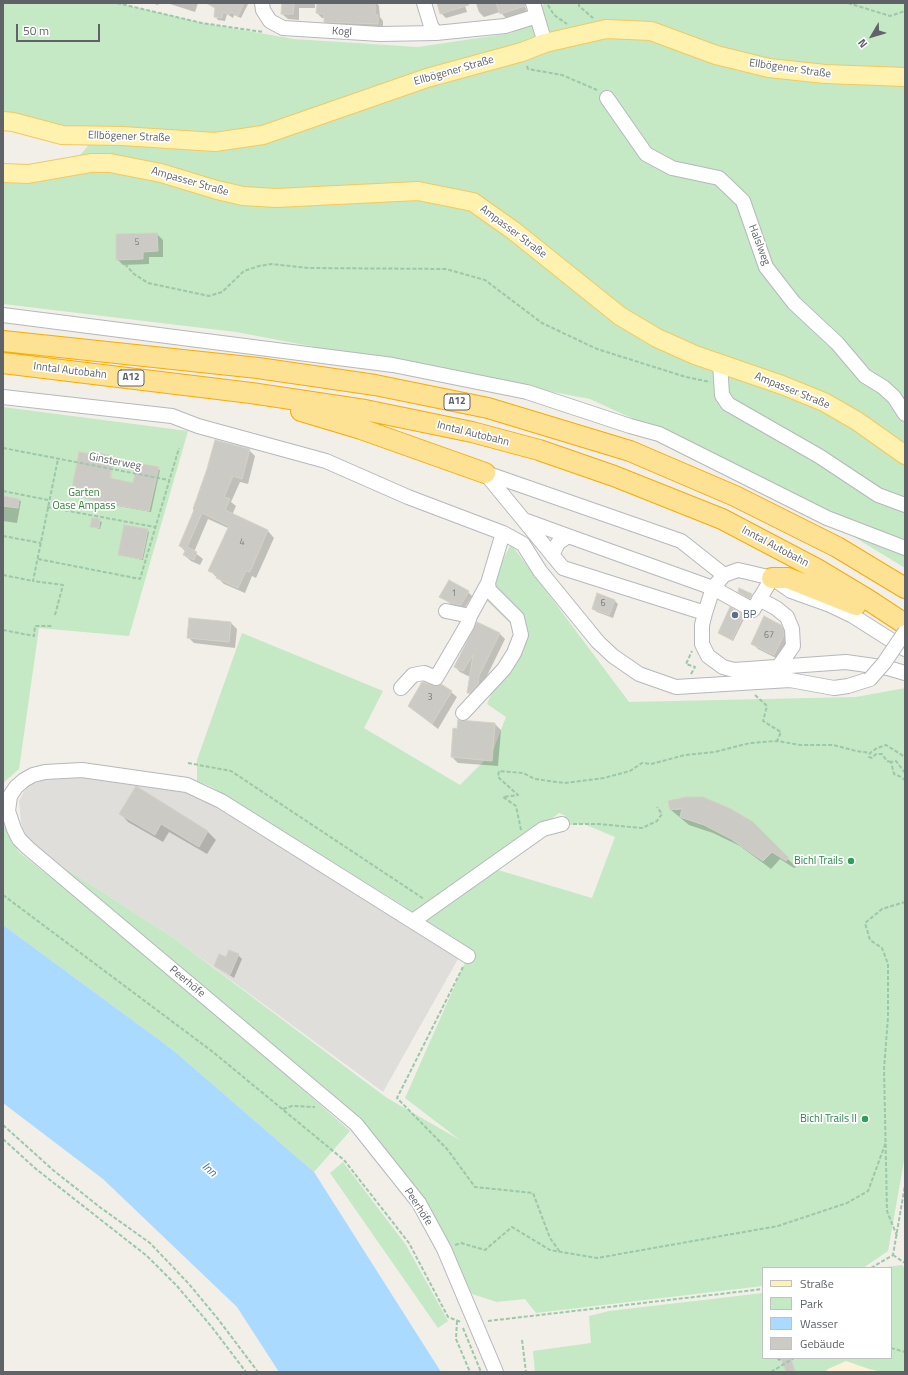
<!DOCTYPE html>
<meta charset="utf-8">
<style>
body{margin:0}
#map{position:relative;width:908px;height:1375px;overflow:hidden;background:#f1efe8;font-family:"Titillium Web",sans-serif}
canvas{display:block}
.frame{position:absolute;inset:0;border:4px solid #5f6368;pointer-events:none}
.legend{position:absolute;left:762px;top:1267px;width:130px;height:92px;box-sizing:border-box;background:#fff;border:1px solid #bfc1c3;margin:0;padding:5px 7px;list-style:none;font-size:12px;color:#5f6368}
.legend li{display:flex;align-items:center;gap:8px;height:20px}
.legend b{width:20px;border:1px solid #bfc1c3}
.north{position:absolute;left:852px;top:16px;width:40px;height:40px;-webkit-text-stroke:3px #fff;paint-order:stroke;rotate:232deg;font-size:11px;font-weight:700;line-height:16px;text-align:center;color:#5f6368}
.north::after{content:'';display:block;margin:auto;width:14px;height:18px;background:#5f6368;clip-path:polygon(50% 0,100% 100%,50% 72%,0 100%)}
.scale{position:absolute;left:16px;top:24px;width:84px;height:18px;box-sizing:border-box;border:2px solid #5f6368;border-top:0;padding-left:5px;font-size:12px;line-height:14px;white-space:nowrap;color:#5f6368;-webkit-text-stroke:3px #fff;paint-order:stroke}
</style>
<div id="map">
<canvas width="908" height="1375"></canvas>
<div class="frame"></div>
<ul class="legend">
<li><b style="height:5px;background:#fff2af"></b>Straße</li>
<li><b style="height:11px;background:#c5e8c5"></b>Park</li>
<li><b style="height:11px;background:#aadaff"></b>Wasser</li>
<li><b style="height:11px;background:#cccac5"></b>Gebäude</li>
</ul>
<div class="north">N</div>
<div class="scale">50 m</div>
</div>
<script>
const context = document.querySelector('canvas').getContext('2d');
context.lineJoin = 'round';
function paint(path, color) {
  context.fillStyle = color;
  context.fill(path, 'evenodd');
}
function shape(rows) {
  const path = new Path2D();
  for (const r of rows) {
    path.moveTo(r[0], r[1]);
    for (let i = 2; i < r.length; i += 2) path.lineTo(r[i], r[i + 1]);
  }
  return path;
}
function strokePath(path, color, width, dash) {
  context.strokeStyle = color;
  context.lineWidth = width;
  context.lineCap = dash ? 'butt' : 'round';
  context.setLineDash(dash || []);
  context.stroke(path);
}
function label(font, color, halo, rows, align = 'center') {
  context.font = font + ' "Titillium Web",sans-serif';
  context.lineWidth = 3.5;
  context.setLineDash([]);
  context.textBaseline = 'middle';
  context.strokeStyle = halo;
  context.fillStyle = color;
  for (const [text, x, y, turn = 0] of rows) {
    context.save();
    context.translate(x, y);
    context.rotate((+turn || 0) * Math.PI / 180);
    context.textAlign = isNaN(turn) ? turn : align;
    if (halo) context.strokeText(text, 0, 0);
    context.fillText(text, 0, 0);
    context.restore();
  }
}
paint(shape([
 [105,777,175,787,218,808,458,959,383,1092,175,939,45,855,25,836,21,823,19,801,27,786,46,779]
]), '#e0deda');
paint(shape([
 [3,3,117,3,202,23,294,39,418,47,512,33,545,3,905,3,905,568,763,481,712,455,590,399,236,332,3,304,3,183,60,178,88,146,7,113,3,113],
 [3,407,188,431,129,636,39,628,19,769,3,783],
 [511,544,629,702,856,697,905,688,905,1155,888,1251,863,1268,763,1268,763,1286,536,1313,525,1299,497,1302,472,1294,423,1200,359,1121,45,855,175,939,387,1098,460,1140,405,1098,468,956,404,906,210,786,197,781,197,760,242,633,383,691,364,728,460,785,492,753,506,717,487,704,517,630,484,598],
 [559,813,566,816,556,826,584,824,615,837,592,898,498,870,503,856],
 [3,824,19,852,176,978,350,1131,314,1172,173,1050,3,925],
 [343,1162,406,1245,448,1321,438,1328,330,1173],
 [902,1265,905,1268,905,1372,535,1372,533,1351,591,1343,589,1316,609,1311,763,1293,763,1358,891,1358,891,1268,879,1268]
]), '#c5e8c5');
paint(shape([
 [846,1361,869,1369,882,1372,825,1372,828,1369]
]), '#fbf3d9');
paint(shape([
 [3,925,173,1050,314,1172,441,1372,279,1372,237,1307,103,1179,3,1103]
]), '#aadaff');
paint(shape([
 [151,3,159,3,158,5],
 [167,3,198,3,195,12],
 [217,3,247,3,248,4,241,18,234,15,233,18,227,14,225,21,218,20,215,16],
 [282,3,315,3,315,8,299,8,299,20,288,19,282,14],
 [318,3,377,3,379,6,380,17,383,21,383,28,330,27,325,22,325,18,322,18,317,13],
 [438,3,464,3,467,12,446,18,441,13],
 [476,3,524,3,527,12,506,18,500,12,484,17,479,12],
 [157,234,163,240,163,257,149,257,149,264,123,265,117,259],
 [249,450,255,456,248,484,240,482,231,502,236,506,232,515,268,531,274,538,256,578,252,576,245,593,224,584,209,570,228,528,208,519,194,552,203,559,200,565,191,561,184,555,186,552,180,546,195,510],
 [115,458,111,479,134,484,138,464,160,470,151,512,102,503,72,493,110,483],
 [3,497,21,501,17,523,3,521],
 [93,519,102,522,100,529,91,526],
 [147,530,149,532,143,560,119,555],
 [468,592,472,596,464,609,455,607,440,596],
 [614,600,618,604,613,618,597,612,593,609],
 [743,615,745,617,733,641,719,633],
 [231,623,237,629,235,648,194,643,188,637],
 [780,625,787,632,789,638,780,660,758,649,752,643],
 [500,634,505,639,484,682,474,698,468,692,470,677,460,672,455,667],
 [436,688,451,692,457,697,438,729,409,706],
 [495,724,501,730,498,766,458,763,452,757],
 [136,788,208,832,216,840,207,854,169,832,163,842,128,822,121,814],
 [669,801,752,823,796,867,794,868,780,859,771,869,740,846,713,833,689,825,671,810],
 [687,806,687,808,676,810,675,809],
 [238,955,242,959,234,978,215,966,226,958],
 [776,1358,789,1358,796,1372,787,1372,782,1359,779,1361]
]), '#0003');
const building = shape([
 [206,3,244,3,238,16,231,12,229,15,223,12,222,18,214,17,215,8,206,3],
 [282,3,294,3,293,14,281,14,282,3],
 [317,3,375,3,375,15,378,15,378,24,324,22,324,14,316,13,317,3],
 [437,3,468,3,469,5,440,14,437,3],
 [496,3,525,3,525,6,500,14,496,3],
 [157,233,158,251,143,252,143,259,116,260,116,234,157,233],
 [215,440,250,449,242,479,233,476,224,497,230,499,225,510,268,530,250,572,246,571,238,588,216,578,218,575,208,571,229,526,202,513,187,547,197,552,194,560,183,555,186,549,179,546,194,510,193,509,207,469,215,440],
 [79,452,93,454,93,452,114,456,110,478,133,483,137,463,159,467,149,511,100,502,71,494,79,452],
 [3,496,19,499,18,508,3,506,3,496],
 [92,518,100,519,99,528,90,527,92,518],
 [124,525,148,529,142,559,118,555,124,525],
 [449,580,469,591,461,605,451,603,439,597,449,580],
 [739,588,752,594,750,599,738,592,739,588],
 [597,593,615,600,609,615,592,609,597,593],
 [730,607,744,615,732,640,718,633,730,607],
 [764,616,781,625,784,631,784,635,774,655,751,644,764,616],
 [189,618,231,622,229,642,187,638,189,618],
 [477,622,500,633,479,676,478,684,470,693,467,693,473,655,463,671,454,667,477,622],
 [422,682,436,686,441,684,452,691,432,724,408,706,422,682],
 [458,720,495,723,492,761,451,757,453,728,457,729,458,720],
 [136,786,208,831,199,847,161,824,155,835,119,814,136,786],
 [686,797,703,797,731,809,753,822,789,858,786,861,772,852,763,861,731,839,704,825,680,817,682,808,670,810,668,801,686,797],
 [229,950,239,954,230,975,214,966,219,954,226,957,229,950],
 [781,1358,791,1358,795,1372,786,1372,781,1358]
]);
paint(building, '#cccac5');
strokePath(building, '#d6d1c6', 1);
const minor = shape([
 [262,3,263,10,270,21,283,28,380,34,436,33,505,26,537,16],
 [424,3,431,26,436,33],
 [533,3,545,43],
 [607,98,646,154,672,168,719,178,743,201,766,267,794,303,837,343,865,376,883,387,894,397,905,414],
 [3,315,393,365,527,392,630,426,659,434,827,518,905,548],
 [720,363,722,395,728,404,819,456,878,495,905,505],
 [3,397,172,416,198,426,326,461,408,497,503,533,523,544,540,571,598,642,613,656,639,674,676,687,790,680,834,688,848,686,870,679],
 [485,473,563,568,705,613,713,588,724,575,738,570,747,572,772,578,791,591,830,605,853,616,905,649],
 [486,473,681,541,724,575],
 [524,520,568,536],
 [552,555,558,543,568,536,713,588,753,610,772,578],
 [759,599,776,608,787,617,792,629,793,646,779,666],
 [446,611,470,616],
 [705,613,702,625,702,644,708,656,723,667,734,670,846,662,888,668,905,673],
 [401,688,413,675,424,673,436,678,467,625,470,616,488,583],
 [463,713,504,669,514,653,521,635,517,618,489,590,488,583,503,533],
 [413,921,543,829,562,824],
 [468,956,221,801,187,785,82,770,45,772,33,775,24,780,16,787,10,796,8,811,14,829,19,839,28,848,356,1124,419,1203,444,1249,496,1372]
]);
const major = shape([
 [3,121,13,122,62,135,122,136,215,142,263,135,427,78,522,52,545,43,606,29,651,31,716,55,769,68,825,74,905,77],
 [3,173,28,174,91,163,110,163,161,173,217,190,243,196,276,198,418,191,473,202,514,231,620,316,657,338,695,355,782,385,824,402,857,421,905,455]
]);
const highway = shape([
 [3,341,258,368,375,385,488,408,630,451,735,496,837,547,905,588],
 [3,363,251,393,365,410,472,432,539,450,614,476,722,519,817,569,867,599,905,624],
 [301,411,361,429,485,473],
 [772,578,788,578,856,605]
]);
strokePath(minor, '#b5b8bc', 16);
strokePath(major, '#f2c960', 20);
strokePath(highway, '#f9ab00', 22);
strokePath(shape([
 [117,3,202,23,263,32],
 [579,3,579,6,593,18],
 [848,3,890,16,905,11],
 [548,5,554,15,567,24],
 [527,66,528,69,562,75,597,90],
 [125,264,134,274,148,283,209,296,222,292,244,271,259,266,271,264,309,268,446,269,485,280,542,323,597,349,686,377,710,382],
 [3,448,169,480],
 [3,491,48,500],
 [47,507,155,527],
 [3,536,41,543],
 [38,559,140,579,179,448],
 [3,575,33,581],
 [55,615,63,585,33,581,58,459],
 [3,630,34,636,35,626,52,626],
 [691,674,695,667,686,664,692,651],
 [755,695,767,706,763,721,781,732,777,741],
 [891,762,887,761,882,754,876,754,872,758,869,757,870,753,877,748,886,745,905,757],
 [188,763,231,771,424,899],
 [905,773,896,761,891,762,894,774,899,776,905,780],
 [573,824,598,824,642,828,657,821,662,814,657,807],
 [521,830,516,806,503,797,518,795,498,777,499,771,523,773,535,779,564,783,604,778,630,771,642,763,651,764,685,755,715,752,750,743,777,741,800,745,833,745,856,751,870,753],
 [3,895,213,1052,344,1160,409,1243,448,1317,461,1322],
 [463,967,397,1098,447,1149,475,1187,533,1193,550,1238,560,1252],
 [283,1109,292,1106,315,1107],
 [3,1125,53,1170,101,1208,150,1243,189,1284,218,1319,258,1372],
 [3,1139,36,1169,147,1256,177,1286,211,1326,246,1372],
 [897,1236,887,1211,884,1069,888,1017,888,964,882,948,870,940,865,923,882,909,905,902],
 [455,1245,461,1243,485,1250,512,1227,550,1250,597,1258,778,1226,847,1203,868,1191,886,1142],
 [893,1255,905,1263],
 [871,1268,893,1255,905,1185],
 [457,1321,456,1339,470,1372],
 [488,1321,763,1289],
 [463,1328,481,1372],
 [522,1340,526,1372],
 [891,1348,905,1352],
 [771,1372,794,1358]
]), '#9cc7a9', 2, [4, 2]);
strokePath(minor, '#fff', 14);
strokePath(major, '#fff2af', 18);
strokePath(highway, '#fde293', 20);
const minorBridge = shape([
 [870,679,884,663,905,632]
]);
strokePath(minorBridge, '#b5b8bc', 16, []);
strokePath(minorBridge, '#fff', 14);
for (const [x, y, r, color] of [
 [735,615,4,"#5c6f8a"],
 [851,861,4,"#2e9e5b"],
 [865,1119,4,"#2e9e5b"]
]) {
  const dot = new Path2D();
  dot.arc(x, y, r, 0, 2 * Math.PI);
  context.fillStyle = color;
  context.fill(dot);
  strokePath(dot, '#fff', 1.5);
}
label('9px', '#7a7d7f', null, [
 ["5",137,243],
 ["4",242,543],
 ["1",454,594],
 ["6",603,604],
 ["67",769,636],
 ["3",430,698]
]);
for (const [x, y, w] of [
 [131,378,26],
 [457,402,26]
]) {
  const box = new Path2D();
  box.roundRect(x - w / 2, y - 8, w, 16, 3);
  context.fillStyle = '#fff';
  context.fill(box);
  strokePath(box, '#5f6368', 1);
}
label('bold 10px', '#5f6368', null, [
 ["A12",131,378],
 ["A12",457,402]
]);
label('11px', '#5f6368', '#fff', [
 ["Kogl",342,32,3],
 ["Ellbögener Straße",790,69,8],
 ["Ellbögener Straße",454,71,-16],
 ["Ellbögener Straße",129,137,2],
 ["Ampasser Straße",190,182,16],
 ["Ampasser Straße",513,232,37],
 ["Halslweg",759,245,69],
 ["Inntal Autobahn",70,371,7],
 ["Ampasser Straße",792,391,22],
 ["Inntal Autobahn",473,434,14],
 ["Ginsterweg",115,462,11],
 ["Inntal Autobahn",775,547,28],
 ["Peerhöfe",187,982,40],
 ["Peerhöfe",418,1207,57]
]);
label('11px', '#348238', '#fff', [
 ["Garten",84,493],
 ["Oase Ampass",84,506]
]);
label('11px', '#4e5e75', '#fff', [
 ["BP",743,615]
], 'left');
label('11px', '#27864d', '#fff', [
 ["Bichl Trails",843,861],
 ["Bichl Trails II",857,1119]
], 'right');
label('italic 12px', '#4174aa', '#fff', [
 ["Inn",209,1170,41]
]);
</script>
